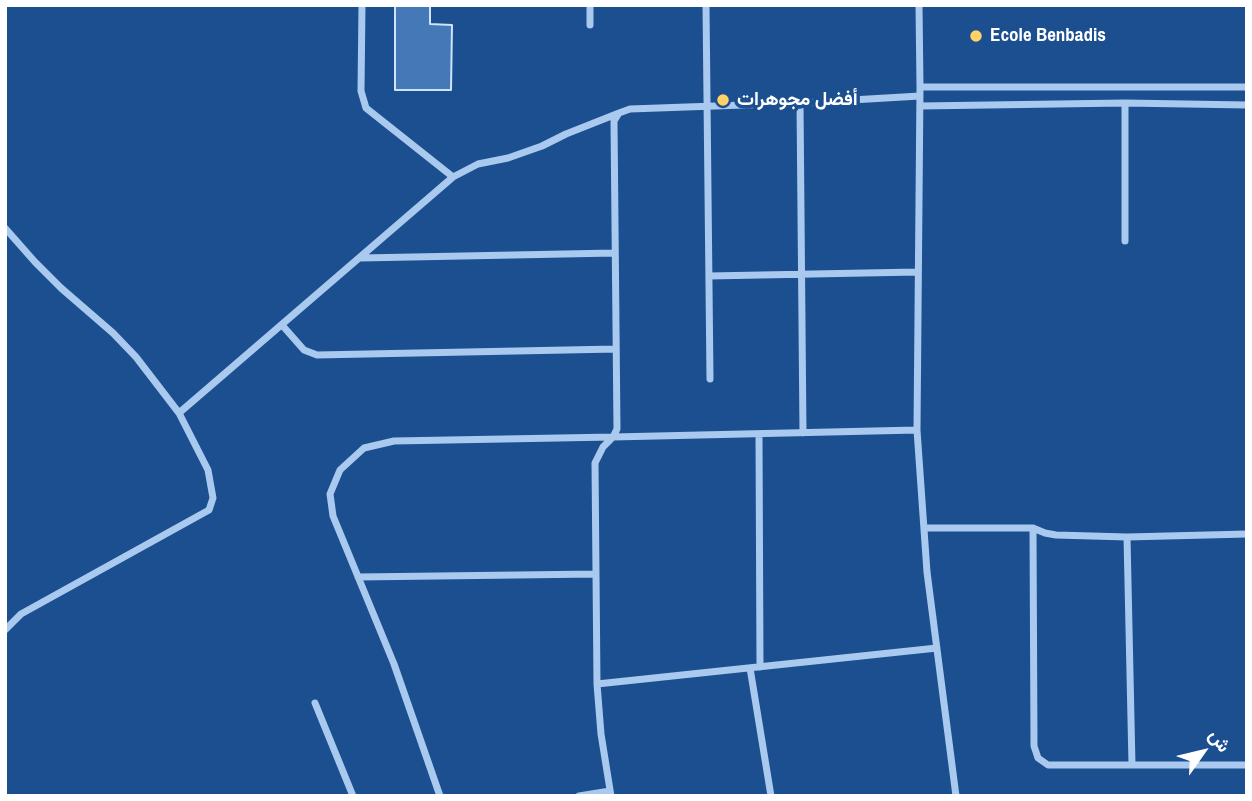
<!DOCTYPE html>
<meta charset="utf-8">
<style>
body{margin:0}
#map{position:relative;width:1252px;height:801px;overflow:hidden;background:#1b4f8f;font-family:"Archivo Narrow",Vazirmatn,sans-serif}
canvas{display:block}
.frame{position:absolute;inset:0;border:7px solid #fff;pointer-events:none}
.north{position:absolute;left:1168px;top:717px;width:70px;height:70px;-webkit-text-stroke:5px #1b4f8f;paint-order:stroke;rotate:56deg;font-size:19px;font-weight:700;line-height:28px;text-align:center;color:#fff}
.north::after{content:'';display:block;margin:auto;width:24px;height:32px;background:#fff;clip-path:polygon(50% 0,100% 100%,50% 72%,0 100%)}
</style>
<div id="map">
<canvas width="1252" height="801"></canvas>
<div class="frame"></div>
<div class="north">ش</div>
</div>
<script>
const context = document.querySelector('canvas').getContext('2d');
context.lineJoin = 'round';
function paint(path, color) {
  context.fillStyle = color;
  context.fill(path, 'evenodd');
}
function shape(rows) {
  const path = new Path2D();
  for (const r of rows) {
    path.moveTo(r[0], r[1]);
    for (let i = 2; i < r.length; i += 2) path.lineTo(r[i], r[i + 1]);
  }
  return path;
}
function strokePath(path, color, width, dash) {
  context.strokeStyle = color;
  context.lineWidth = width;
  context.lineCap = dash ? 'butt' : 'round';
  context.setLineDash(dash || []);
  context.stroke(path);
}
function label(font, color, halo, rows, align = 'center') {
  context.font = font + ' "Archivo Narrow",Vazirmatn,sans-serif';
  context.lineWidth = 7;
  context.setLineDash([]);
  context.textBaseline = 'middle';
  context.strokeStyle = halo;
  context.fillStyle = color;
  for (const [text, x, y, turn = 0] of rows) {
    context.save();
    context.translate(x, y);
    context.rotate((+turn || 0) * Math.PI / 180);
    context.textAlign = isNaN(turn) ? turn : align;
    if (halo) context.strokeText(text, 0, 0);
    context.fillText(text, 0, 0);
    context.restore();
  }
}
const building = shape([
 [395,5,430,5,430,24,452,25,451,90,395,90,395,5]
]);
paint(building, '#4478b7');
strokePath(building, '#cfe3fa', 2);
strokePath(shape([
 [362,5,361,91,366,108,453,177],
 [706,5,710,379],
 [919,5,920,87,917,430,927,572,956,796],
 [590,25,590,5],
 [920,87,1247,87],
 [800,103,803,433],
 [920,106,1125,103,1247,105],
 [5,228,35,262,61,288,113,333,136,357,179,413,208,470,213,498,209,510,21,614,5,630],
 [1125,241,1125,103],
 [361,258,615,253],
 [709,276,917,272],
 [282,325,304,350,317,355,616,349],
 [179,413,453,177,478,164,508,158,542,146,566,134,619,113],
 [759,434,760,667],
 [924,528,1033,528,1045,533,1056,535,1127,537,1247,534],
 [1033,528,1034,746,1038,758,1048,765,1247,765],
 [1127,537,1132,765],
 [358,577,596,574],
 [750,668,771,796],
 [597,684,937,648],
 [315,703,353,796],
 [440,796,394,664,333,516,330,494,340,470,364,448,394,441,613,437,917,430],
 [579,796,610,791],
 [611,796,601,734,597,684,595,463,603,447,613,437,617,429,614,121,619,113,630,109,800,103,920,96]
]), '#a9c9ee', 7);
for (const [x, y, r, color] of [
 [976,36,7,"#ffd166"],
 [723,100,7,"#ffd166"]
]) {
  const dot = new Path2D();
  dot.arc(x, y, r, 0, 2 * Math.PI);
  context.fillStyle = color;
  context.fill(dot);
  strokePath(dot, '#1b4f8f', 2.5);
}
label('bold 19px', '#fff', '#1b4f8f', [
 ["Ecole Benbadis",990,36],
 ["أفضل مجوهرات",737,100]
], 'left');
</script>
